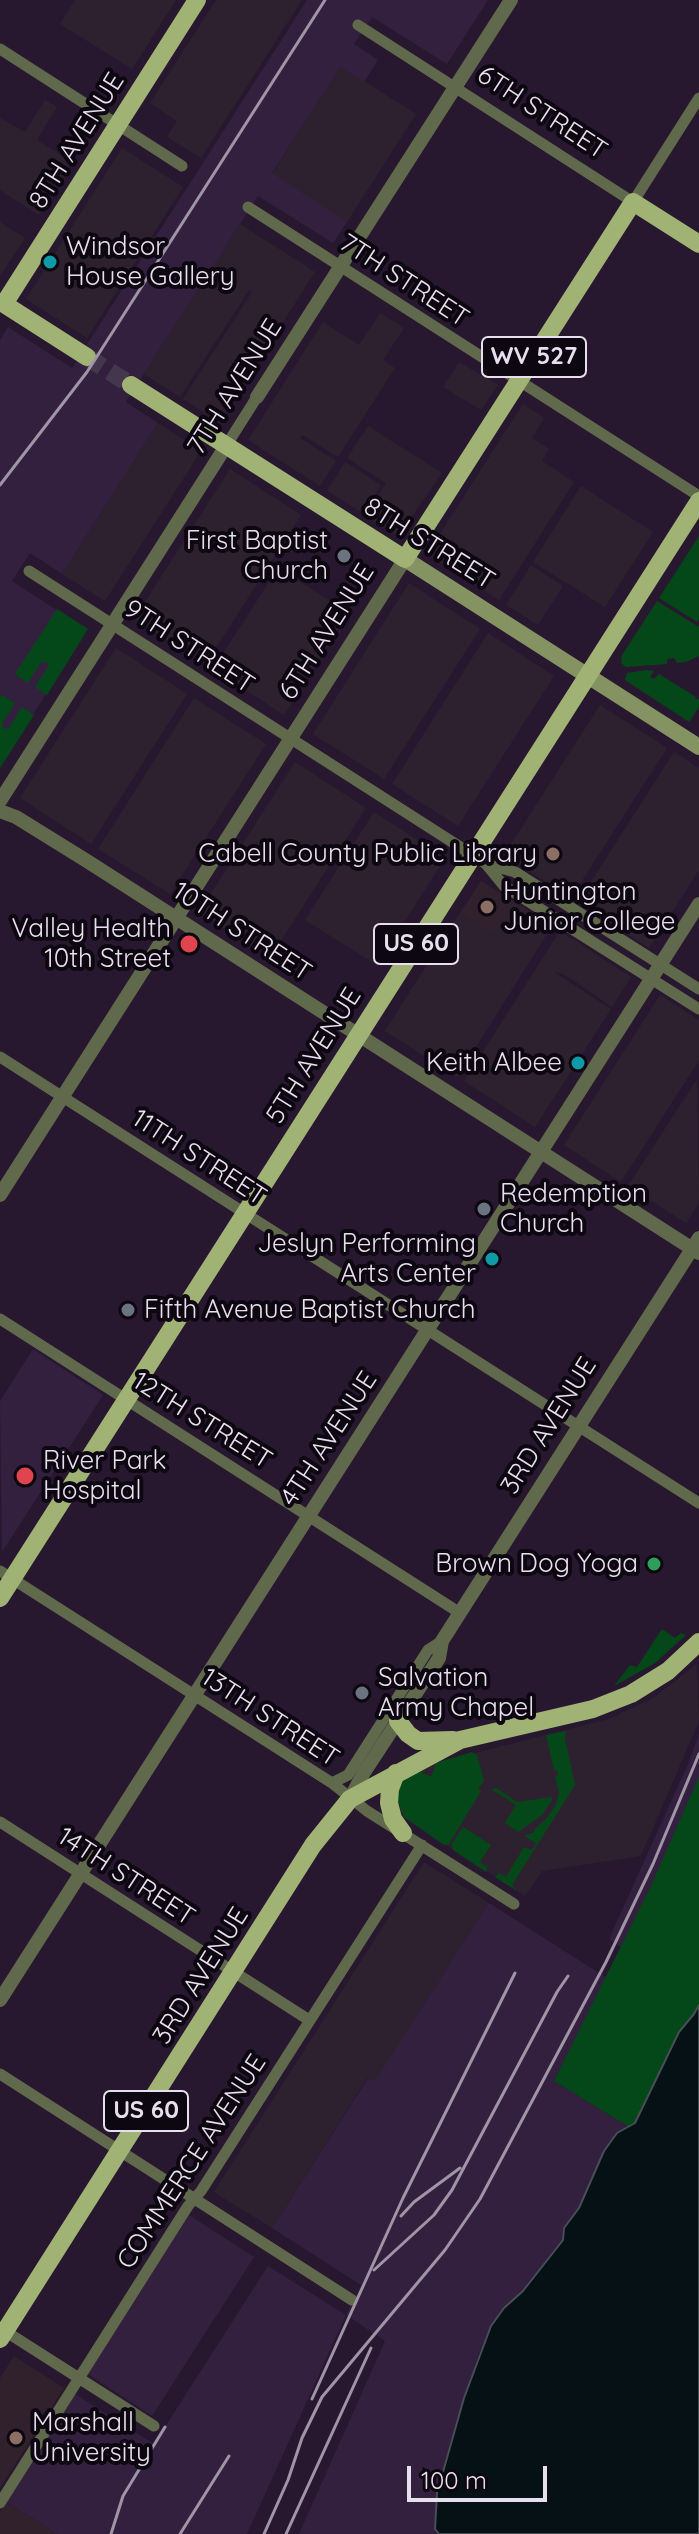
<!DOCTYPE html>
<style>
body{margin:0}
#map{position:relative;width:699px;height:2534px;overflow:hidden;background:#271830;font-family:Quicksand,sans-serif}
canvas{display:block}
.scale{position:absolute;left:407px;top:2466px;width:140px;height:36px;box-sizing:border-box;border:4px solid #e7deee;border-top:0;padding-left:10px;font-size:24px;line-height:28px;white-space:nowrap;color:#e7deee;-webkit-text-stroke:6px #0c0710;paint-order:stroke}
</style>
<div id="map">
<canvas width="699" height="2534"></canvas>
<div class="scale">100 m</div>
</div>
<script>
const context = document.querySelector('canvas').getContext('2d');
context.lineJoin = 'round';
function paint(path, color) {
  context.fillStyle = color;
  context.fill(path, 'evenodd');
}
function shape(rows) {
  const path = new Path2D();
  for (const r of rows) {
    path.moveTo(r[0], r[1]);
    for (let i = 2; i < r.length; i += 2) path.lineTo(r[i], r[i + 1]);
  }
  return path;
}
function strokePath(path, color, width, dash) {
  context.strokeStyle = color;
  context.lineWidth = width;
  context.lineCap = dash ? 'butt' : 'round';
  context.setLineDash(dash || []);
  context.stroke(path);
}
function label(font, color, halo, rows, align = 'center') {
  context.font = font + ' Quicksand,sans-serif';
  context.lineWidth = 8;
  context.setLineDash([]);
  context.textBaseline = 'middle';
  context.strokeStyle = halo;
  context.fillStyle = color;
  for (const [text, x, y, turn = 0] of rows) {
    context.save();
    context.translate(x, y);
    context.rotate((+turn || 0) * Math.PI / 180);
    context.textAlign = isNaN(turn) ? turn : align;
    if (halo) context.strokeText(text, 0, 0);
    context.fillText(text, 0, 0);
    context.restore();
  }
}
paint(shape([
 [75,0,176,0,132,69,60,24],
 [216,0,302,0,201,158,167,137,177,121,150,103],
 [340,66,416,114,347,222,272,174],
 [45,100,57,107,37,140,72,162,39,215,0,190,0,118,25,132],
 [122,148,183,187,87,338,26,299],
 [0,222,25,238,0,276],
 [240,224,315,272,219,422,183,399,252,292,249,290,180,397,144,374],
 [380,313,404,328,383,360,395,368,338,457,303,435,300,438,336,461,320,486,248,440,323,322,359,345],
 [459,362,498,385,481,410,443,387],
 [523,404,544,418,532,438,549,449,542,461,574,482,499,600,427,554],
 [158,423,201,451,105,601,62,574],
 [368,426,442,473,398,536,366,516,386,483,347,458],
 [345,462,381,485,363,513,327,491],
 [230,469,301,515,205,665,134,619],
 [581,486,653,532,605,607,533,562],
 [531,565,563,586,538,625,506,605],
 [278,568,349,613,284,715,213,669],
 [409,583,480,629,384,779,313,734],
 [488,633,554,676,458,826,392,784],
 [116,648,187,694,91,844,20,798],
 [194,698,266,744,170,894,98,849],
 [600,705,667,748,571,898,504,855],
 [674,752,699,768,699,870,649,948,578,902],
 [295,762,366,808,270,958,199,912],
 [374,812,445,858,377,965,305,920],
 [513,901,552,926,457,1077,385,1031,460,913,493,933],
 [560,931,631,977,612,1007,564,974,554,972,611,1009,535,1127,464,1081],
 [660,995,699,1020,699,1060,621,1182,564,1145],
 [697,1079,699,1202,686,1223,628,1186],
 [697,1664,699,1721,641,1856,542,1871,525,1896,404,1818,399,1811,405,1778,436,1763,609,1719,653,1698],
 [424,1862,489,1903,375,2082,367,2078,272,2228,214,2192]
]), '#2e212f');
paint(shape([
 [307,0,488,0,447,64,372,17,354,44,378,60,364,82,340,67,272,173,347,222,333,243,258,196,126,402,158,423,62,574,30,553,12,581,87,630,0,766,0,340,8,327,72,368],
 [33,1349,103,1395,2,1552,0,1401],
 [699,1734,699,1783,622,1948,609,1939,688,1764],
 [489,1903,607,1978,554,2081,629,2127,617,2133,604,2151,579,2208,564,2228,563,2240,523,2291,504,2308,479,2353,449,2446,437,2493,436,2534,299,2534,385,2341,346,2315,247,2534,57,2534,6,2502,75,2394,154,2444,268,2266,346,2315,361,2285,272,2228,368,2078,375,2081],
 [189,2215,254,2257,152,2416,88,2374]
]), '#32203e');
paint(shape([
 [481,881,513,901,493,934,460,913],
 [14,2356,64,2388,0,2488,0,2378],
 [6,2502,57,2534,0,2534,0,2512]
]), '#30212d');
paint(shape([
 [699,536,699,619,697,622,659,598],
 [657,601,699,627,699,656,686,662,677,663,674,658,667,659,667,664,626,667,621,663,622,655],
 [57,609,88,629,47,695,35,687,48,667,47,662,41,662,28,683,15,674],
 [646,670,654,671,650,677,654,679,659,674,696,697,695,699,699,699,699,707,689,722,625,680,627,673],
 [2,695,15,703,2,724,4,729,9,728,22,707,34,715,0,768,0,698],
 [662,1629,675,1638,681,1633,686,1635,655,1663,614,1686,630,1665,637,1667],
 [566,1731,565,1739,575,1785,512,1885,517,1891,495,1877,499,1873,506,1877,524,1847,532,1850,536,1843,524,1836,535,1832,534,1830,548,1817,556,1804,559,1793,555,1776,558,1775,557,1770,554,1770,546,1735],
 [472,1752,477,1755,484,1781,478,1789,481,1791,449,1844,444,1845,404,1817,397,1799,401,1782,419,1771,431,1777,436,1763],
 [699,1777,699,2005,694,2014,679,2032,635,2123,629,2127,554,2081,650,1888],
 [496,1788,517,1802,552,1797,552,1800,542,1815,518,1832,505,1823,516,1805,491,1789],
 [463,1827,491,1845,480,1862,487,1867,486,1872,453,1850,451,1845]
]), '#044819');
const water = shape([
 [699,2005,699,2534,439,2534,435,2529,437,2493,464,2398,491,2326,504,2308,523,2291,563,2240,564,2228,579,2208,604,2151,617,2133,635,2123,679,2032,694,2014,699,2005]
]);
paint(water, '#051115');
strokePath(water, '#494e56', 2);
strokePath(shape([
 [87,357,131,385]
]), '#44364c', 18, [18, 9]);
strokePath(shape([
 [358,25,633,202,699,98],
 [0,49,182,166],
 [248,207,699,496],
 [226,446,257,397],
 [29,571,457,845,486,864,504,886,699,1009],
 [486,864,515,872,699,989],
 [0,1057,699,1503],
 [0,1319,460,1613],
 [0,1571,332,1783,367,1811,514,1904],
 [332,1783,348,1775,428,1650,442,1641],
 [0,1822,309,2020],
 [0,2074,352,2300],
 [5,2331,154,2426],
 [0,2503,188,2206,201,2191,422,1845]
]), '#60694b', 11);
strokePath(shape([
 [257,397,511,0],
 [0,801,226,446],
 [0,811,16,817,87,861,699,1253],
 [0,1195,405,559],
 [350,1799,363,1774,439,1658,442,1641,699,1238],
 [0,2000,699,904]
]), '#60694b', 14);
strokePath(shape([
 [405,559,699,747]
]), '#859362', 16);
strokePath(shape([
 [87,357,4,304,197,0],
 [131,385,405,559,633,202,699,244],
 [0,1598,699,501],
 [398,1721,408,1734,418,1741,453,1740],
 [396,1773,390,1789,389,1803,393,1819,403,1833],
 [0,2339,313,1845,350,1799,460,1740,593,1709,631,1694,668,1671,699,1642]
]), '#a1b374', 18);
strokePath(shape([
 [0,485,87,372,325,0],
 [401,2216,414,2202,460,2168],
 [374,2270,434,2215,452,2190,557,1992,568,1976],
 [312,2399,403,2198,515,1973],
 [111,2534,123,2496,165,2427],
 [180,2534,229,2456],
 [264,2534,288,2480,302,2438,322,2397,445,2250,480,2199,606,1962,653,1864,699,1754],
 [286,2534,371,2348]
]), '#a094a7', 3);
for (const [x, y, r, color] of [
 [50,262,8,"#0f9aa8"],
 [344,556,8,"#6b7280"],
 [553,854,8,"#8d6e63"],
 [487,907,8,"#8d6e63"],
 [189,944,10,"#e0444e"],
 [578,1063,8,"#0f9aa8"],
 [484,1209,8,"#6b7280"],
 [492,1259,8,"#0f9aa8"],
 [128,1310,8,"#6b7280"],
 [25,1476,10,"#e0444e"],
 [654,1564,8,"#2e9e5b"],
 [362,1693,8,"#6b7280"],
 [16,2438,8,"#8d6e63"]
]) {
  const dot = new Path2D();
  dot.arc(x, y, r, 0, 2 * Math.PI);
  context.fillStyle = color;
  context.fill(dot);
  strokePath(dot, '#0c0710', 3);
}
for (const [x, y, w] of [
 [534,357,104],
 [416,944,84],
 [146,2111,84]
]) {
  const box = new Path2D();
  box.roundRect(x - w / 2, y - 20, w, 40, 6);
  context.fillStyle = '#0c0710';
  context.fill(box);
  strokePath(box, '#e7deee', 2);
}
label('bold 24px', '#e7deee', null, [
 ["WV 527",534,357],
 ["US 60",416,944],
 ["US 60",146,2111]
]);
label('26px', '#e7deee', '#0c0710', [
 ["6TH STREET",542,113,33],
 ["8TH AVENUE",77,141,-58],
 ["7TH STREET",404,281,33],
 ["7TH AVENUE",235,387,-58],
 ["8TH STREET",429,544,32],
 ["6TH AVENUE",327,632,-58],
 ["9TH STREET",189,647,33],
 ["10TH STREET",242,932,33],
 ["5TH AVENUE",314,1056,-58],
 ["11TH STREET",199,1158,33],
 ["12TH STREET",202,1421,32],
 ["3RD AVENUE",549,1426,-58],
 ["4TH AVENUE",329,1439,-57],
 ["13TH STREET",270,1718,33],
 ["14TH STREET",126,1877,33],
 ["3RD AVENUE",201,1976,-58],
 ["COMMERCE AVENUE",192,2162,-57]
]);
label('26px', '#e7deee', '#0c0710', [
 ["Windsor",66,247],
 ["House Gallery",66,277],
 ["First Baptist",328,541,"right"],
 ["Church",328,571,"right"],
 ["Cabell County Public Library",537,854,"right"],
 ["Huntington",503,892],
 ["Junior College",503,922],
 ["Valley Health",171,929,"right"],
 ["10th Street",171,959,"right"],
 ["Keith Albee",562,1063,"right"],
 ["Redemption",500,1194],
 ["Church",500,1224],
 ["Jeslyn Performing",476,1244,"right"],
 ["Arts Center",476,1274,"right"],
 ["Fifth Avenue Baptist Church",144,1310],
 ["River Park",43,1461],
 ["Hospital",43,1491],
 ["Brown Dog Yoga",638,1564,"right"],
 ["Salvation",378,1678],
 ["Army Chapel",378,1708],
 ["Marshall",32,2423],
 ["University",32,2453]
], 'left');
</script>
